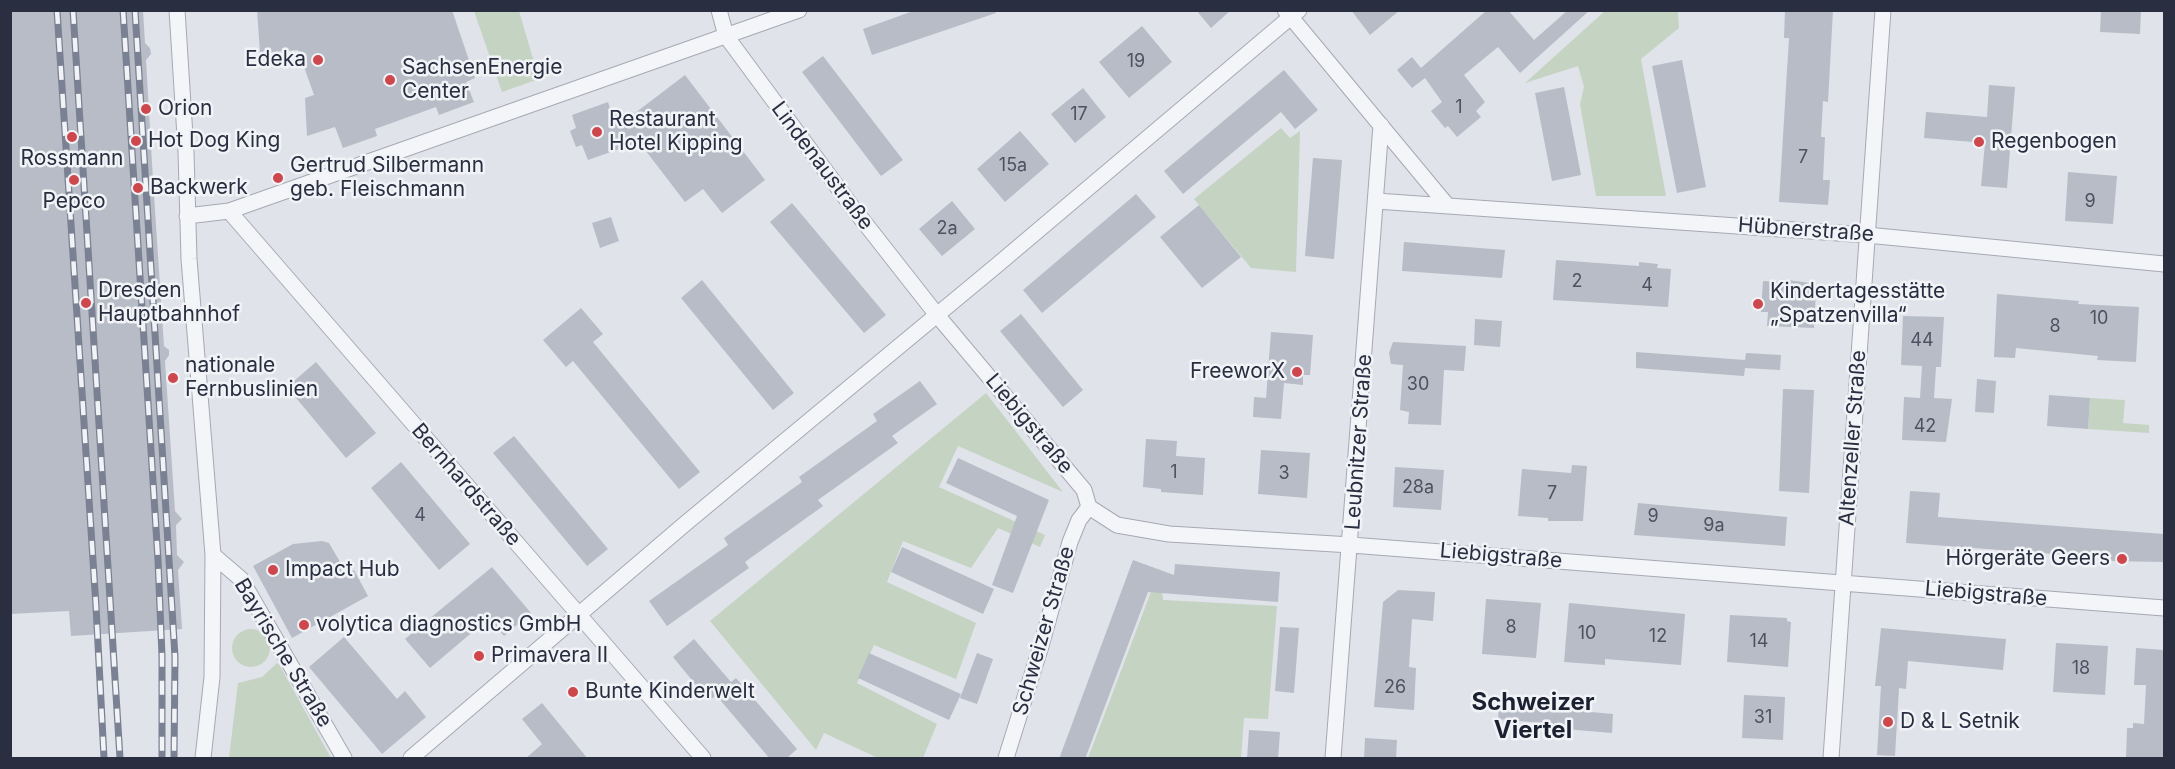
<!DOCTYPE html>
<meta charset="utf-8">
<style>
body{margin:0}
#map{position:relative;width:2175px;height:769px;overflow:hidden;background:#e1e3ea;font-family:Inter,sans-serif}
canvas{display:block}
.frame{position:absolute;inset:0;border:12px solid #292f41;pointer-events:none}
</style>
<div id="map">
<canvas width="2175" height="769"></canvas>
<div class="frame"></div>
</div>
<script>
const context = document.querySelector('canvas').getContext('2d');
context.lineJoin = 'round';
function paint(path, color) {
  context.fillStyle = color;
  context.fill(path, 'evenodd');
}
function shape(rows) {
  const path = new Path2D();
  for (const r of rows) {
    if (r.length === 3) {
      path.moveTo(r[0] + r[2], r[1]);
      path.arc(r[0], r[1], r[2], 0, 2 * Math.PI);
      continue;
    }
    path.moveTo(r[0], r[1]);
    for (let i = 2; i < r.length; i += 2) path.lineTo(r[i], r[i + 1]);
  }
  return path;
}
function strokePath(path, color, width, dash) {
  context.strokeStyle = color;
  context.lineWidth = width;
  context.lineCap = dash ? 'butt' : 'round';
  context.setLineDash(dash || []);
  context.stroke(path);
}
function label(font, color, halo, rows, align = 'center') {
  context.font = font + ' Inter,sans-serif';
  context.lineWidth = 5;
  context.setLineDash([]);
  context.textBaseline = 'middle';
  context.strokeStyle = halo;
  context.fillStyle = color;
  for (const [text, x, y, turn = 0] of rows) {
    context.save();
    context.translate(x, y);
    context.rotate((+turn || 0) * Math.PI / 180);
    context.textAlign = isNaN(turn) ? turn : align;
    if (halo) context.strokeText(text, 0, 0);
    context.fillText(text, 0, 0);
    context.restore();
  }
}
paint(shape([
 [1606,10,1678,11,1679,28,1641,59,1666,196,1596,196,1580,104,1584,87,1578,66,1525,83],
 [474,11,519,11,539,79,502,92],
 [1281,128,1290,138,1300,131,1296,272,1251,268,1194,199],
 [986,393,1063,492,958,446,939,487,1045,535,1040,547,998,528,971,568,903,541,887,582,976,623,956,679,874,645,857,683,937,724,923,758,878,758,824,733,816,750,710,621],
 [2090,398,2125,400,2123,423,2149,425,2149,433,2088,429],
 [1160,568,1163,600,1277,606,1268,719,1244,718,1241,758,1088,758],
 [251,648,19],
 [277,663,279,664,331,758,229,758,238,683,262,677]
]), '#c5d3c2');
paint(shape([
 [10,10,143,10,145,43,150,48,151,54,146,60,153,180,162,188,154,195,164,346,169,350,169,355,165,361,175,511,182,519,176,525,177,555,184,562,178,570,182,629,71,636,69,611,10,614],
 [257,10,452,10,475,78,466,82,474,102,439,115,436,107,375,129,377,136,343,148,335,127,307,136,305,98,314,95,298,50,260,53],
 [916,10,995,10,996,13,872,55,863,29],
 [1196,10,1231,10,1211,28],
 [1351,10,1400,10,1370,35],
 [1487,10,1508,10,1534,40,1568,10,1590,10,1520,73,1498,47,1464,75,1485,102,1476,111,1481,117,1457,137,1448,126,1445,128,1431,111,1442,102,1425,78,1412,88,1397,70,1412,57,1421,68],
 [1785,10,1833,10,1828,102,1823,101,1821,137,1825,137,1823,180,1830,180,1828,205,1779,202,1789,38,1784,38],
 [2101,10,2141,10,2140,34,2100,32],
 [1142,26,1172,62,1129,98,1099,62],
 [823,56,903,160,881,176,802,72],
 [1682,60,1706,187,1677,193,1652,66],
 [1284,70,1318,110,1295,129,1281,112,1183,194,1164,171],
 [685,75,765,180,722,213,703,189,685,202,639,142,588,160,582,145,576,147,570,131,576,128,572,115,608,102,612,115,618,113,622,123],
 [1989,85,2015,87,2007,188,1981,186,1985,143,1924,138,1926,112,1987,117],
 [1564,87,1581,175,1552,181,1535,93],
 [1083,88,1106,117,1075,143,1051,114],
 [1020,131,1049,164,1005,202,977,169],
 [1313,158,1342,160,1334,259,1305,256],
 [2068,172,2117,176,2113,224,2065,221],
 [1136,194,1156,217,1042,313,1023,290],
 [952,201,975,229,942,256,919,229],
 [792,203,886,315,864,333,770,222],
 [1199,205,1241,257,1202,288,1160,237],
 [611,217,619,241,600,248,592,223],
 [1404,242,1505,250,1502,278,1402,271],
 [1556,260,1639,266,1639,262,1658,264,1657,268,1671,269,1668,307,1553,300],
 [1781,279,1810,283,1816,290,1814,328,1767,326,1768,312,1761,312,1763,281,1781,282],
 [702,280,794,393,773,410,681,298],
 [1997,294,2079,301,2078,304,2139,307,2136,362,2097,360,2098,356,2016,348,2015,358,1994,357],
 [581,308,603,334,593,342,700,472,679,489,573,361,566,367,543,340],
 [1021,314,1083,390,1063,407,1000,331],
 [1903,316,1944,317,1941,367,1936,367,1934,398,1952,399,1946,442,1902,440,1904,397,1920,398,1922,366,1901,365],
 [1475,319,1502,321,1500,347,1474,345],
 [1271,332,1313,335,1310,375,1303,375,1303,385,1284,383,1281,419,1253,417,1254,397,1266,398],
 [1393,342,1466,346,1464,371,1444,370,1441,425,1408,424,1409,412,1400,410,1403,365,1391,364,1389,353],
 [1636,352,1745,360,1746,353,1781,355,1780,370,1745,368,1744,376,1636,368],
 [316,362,376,433,346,458,287,387],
 [1977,379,1996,381,1994,413,1975,412],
 [920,381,937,404,892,436,898,443,818,500,823,506,745,562,749,568,667,626,649,601,728,545,724,538,802,482,799,477,877,421,873,414],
 [1783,389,1814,390,1809,493,1779,491],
 [2049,395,2090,398,2088,429,2047,426],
 [514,436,608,549,587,566,493,453],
 [1146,439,1177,441,1176,456,1205,458,1203,495,1161,492,1161,489,1143,487],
 [1261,450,1310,453,1307,498,1258,494],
 [958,458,1049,500,1013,593,992,585,1017,516,946,483],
 [401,462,470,544,439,570,371,488],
 [1572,465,1587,466,1583,521,1548,521,1548,518,1518,516,1522,469,1571,473],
 [1395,467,1444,470,1441,510,1393,507],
 [1910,491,1940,493,1938,517,2164,534,2164,562,2108,561,2108,558,1906,543],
 [1638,503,1787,517,1785,546,1634,535],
 [322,541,329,543,347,574,354,570,368,596,292,638,253,566,293,544],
 [902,547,994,589,983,614,891,572],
 [1133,560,1174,575,1175,564,1280,572,1278,602,1148,592,1085,759,1059,759],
 [492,567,531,613,504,636,489,618,430,668,405,639],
 [1398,590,1435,592,1433,621,1412,619,1409,667,1416,668,1414,710,1374,707,1383,602],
 [1486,599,1541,603,1536,658,1482,654],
 [1569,603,1685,614,1681,665,1605,659,1605,665,1564,662],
 [1730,615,1787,618,1787,621,1791,622,1788,667,1727,662],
 [1280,627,1299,628,1294,693,1275,691],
 [1881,628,2006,639,2003,670,1908,661,1906,689,1899,688,1895,756,1877,755,1881,686,1875,686],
 [344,637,397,699,405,691,426,717,382,754,309,667],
 [694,639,731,682,736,678,797,749,786,759,770,759,716,695,709,701,673,657],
 [2056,643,2108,646,2105,695,2053,692],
 [2136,648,2164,650,2164,759,2126,759,2127,728,2133,728,2133,723,2144,724,2146,685,2134,685],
 [869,653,961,694,949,720,858,678],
 [977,653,993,659,977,704,960,698],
 [1744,695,1785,697,1783,740,1742,738],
 [542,703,588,759,525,759,542,744,522,719],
 [1499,704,1613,714,1612,733,1541,727,1541,723,1498,719],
 [1249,730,1280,732,1278,759,1247,759],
 [1365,738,1397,740,1396,759,1364,759]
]), '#b8bcc6');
const street = shape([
 [177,10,186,152,189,259,213,555,212,677,203,758],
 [719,10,726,36,853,208,937,315,1084,490,1089,507,1117,525,1169,534,1351,545,2164,608],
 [1285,10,1446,204],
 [1376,201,1867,235,2164,264],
 [229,211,703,758],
 [187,216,229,211,799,10],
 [213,555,241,579,344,758],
 [411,758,686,523,996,266,1299,10],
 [1006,758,1041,646,1070,542,1079,520,1089,507],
 [1333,758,1381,125],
 [1831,758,1883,10]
]);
strokePath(street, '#a6a9b4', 17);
strokePath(street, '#f4f5f8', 15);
const rail = shape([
 [57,10,96,606,104,758],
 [73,10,120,758],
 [123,10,158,560,162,656,162,758],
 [135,10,175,657,174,758]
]);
strokePath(rail, '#7a8193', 7);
strokePath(rail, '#f1f3f7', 4.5, [14]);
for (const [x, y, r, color] of [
 [318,60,6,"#cd474c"],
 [390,80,6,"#cd474c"],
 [146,109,6,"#cd474c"],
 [597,132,6,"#cd474c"],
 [72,137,6,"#cd474c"],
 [136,141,6,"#cd474c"],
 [1979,142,6,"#cd474c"],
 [278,178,6,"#cd474c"],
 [74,180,6,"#cd474c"],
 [138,188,6,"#cd474c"],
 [86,303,6,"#cd474c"],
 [1758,304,6,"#cd474c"],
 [1297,372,6,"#cd474c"],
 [173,378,6,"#cd474c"],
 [2122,559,6,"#cd474c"],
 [273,570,6,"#cd474c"],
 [304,625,6,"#cd474c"],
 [479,656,6,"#cd474c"],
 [573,692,6,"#cd474c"],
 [1888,722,6,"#cd474c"]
]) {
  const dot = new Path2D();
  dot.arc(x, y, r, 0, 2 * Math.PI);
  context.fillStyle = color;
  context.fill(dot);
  strokePath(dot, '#f1f3f7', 2);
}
label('18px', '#4d5262', null, [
 ["19",1136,62],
 ["1",1459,108],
 ["17",1079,115],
 ["7",1803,158],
 ["15a",1013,166],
 ["9",2090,202],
 ["2a",947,229],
 ["2",1577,282],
 ["4",1647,286],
 ["10",2099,319],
 ["8",2055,327],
 ["44",1922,341],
 ["30",1418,385],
 ["42",1925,427],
 ["1",1174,473],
 ["3",1284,474],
 ["28a",1418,488],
 ["7",1552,494],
 ["4",420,516],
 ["9",1653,517],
 ["9a",1714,526],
 ["8",1511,628],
 ["10",1587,634],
 ["12",1658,637],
 ["14",1759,642],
 ["18",2081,669],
 ["26",1395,688],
 ["31",1763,718]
]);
label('21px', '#292f41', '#f1f3f7', [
 ["Edeka",306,60,"right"],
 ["SachsenEnergie",402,68],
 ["Center",402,92],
 ["Orion",158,109],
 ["Restaurant",609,120],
 ["Hotel Kipping",609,144],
 ["Hot Dog King",148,141],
 ["Regenbogen",1991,142],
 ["Rossmann",72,159,"center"],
 ["Gertrud Silbermann",290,166],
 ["geb. Fleischmann",290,190],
 ["Backwerk",150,188],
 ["Pepco",74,202,"center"],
 ["Dresden",98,291],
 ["Hauptbahnhof",98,315],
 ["Kindertagesstätte",1770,292],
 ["„Spatzenvilla“",1770,316],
 ["nationale",185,366],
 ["Fernbuslinien",185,390],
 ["FreeworX",1285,372,"right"],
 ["Hörgeräte Geers",2110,559,"right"],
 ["Impact Hub",285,570],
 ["volytica diagnostics GmbH",316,625],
 ["Primavera II",491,656],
 ["Bunte Kinderwelt",585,692],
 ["D & L Setnik",1900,722]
], 'left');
label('21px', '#292f41', '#f1f3f7', [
 ["Lindenaustraße",822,166,53],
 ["Hübnerstraße",1806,230,4],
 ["Liebigstraße",1029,424,50],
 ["Altenzeller Straße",1853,438,-86],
 ["Leubnitzer Straße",1359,442,-86],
 ["Bernhardstraße",466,485,49],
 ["Liebigstraße",1501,556,5],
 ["Liebigstraße",1986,594,5],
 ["Schweizer Straße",1044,631,-74],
 ["Bayrische Straße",283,653,59]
]);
label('bold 24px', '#1c2132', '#f1f3f7', [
 ["Schweizer",1533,703],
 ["Viertel",1533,731]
]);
</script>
